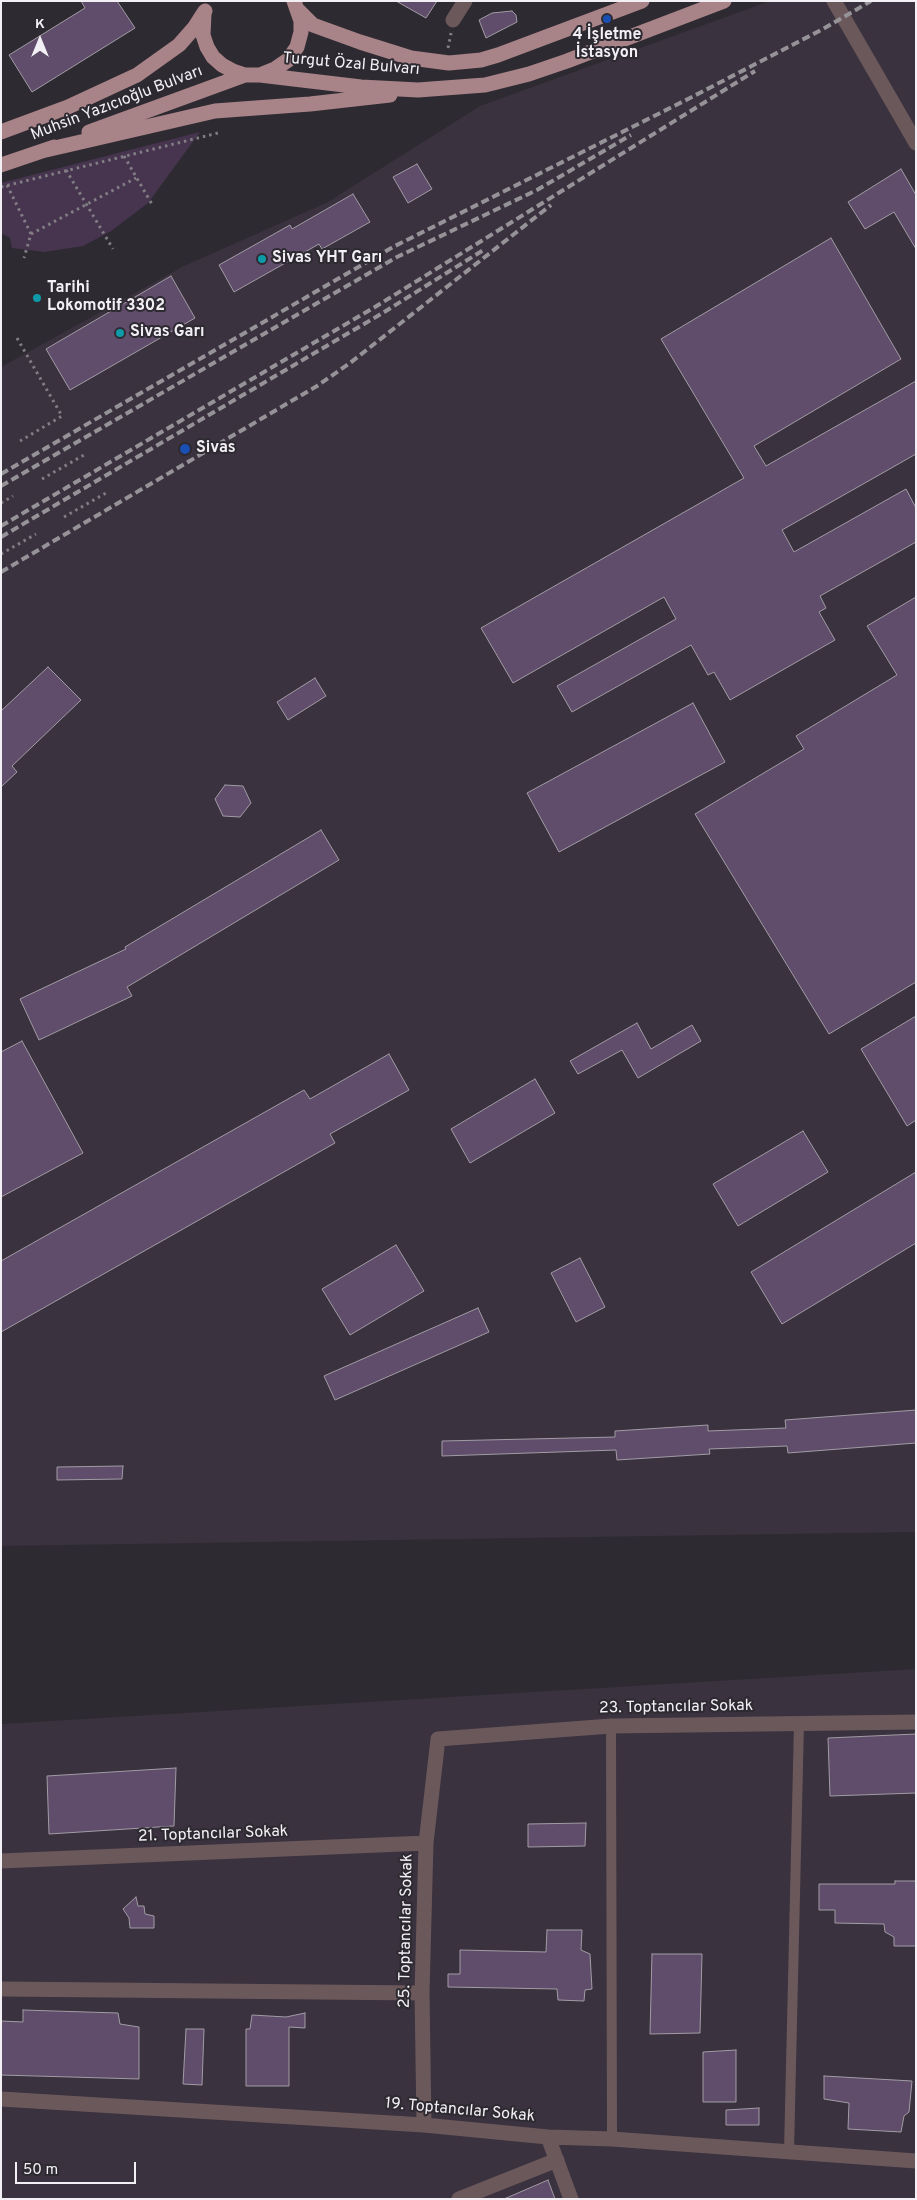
<!DOCTYPE html>
<meta charset="utf-8">
<style>
body{margin:0}
#map{position:relative;width:917px;height:2200px;overflow:hidden;background:#2e2a31;font-family:Overpass,sans-serif}
canvas{display:block}
.frame{position:absolute;inset:0;border:2px solid #f3f0f5;pointer-events:none}
.north{position:absolute;left:15px;top:15px;width:50px;height:50px;-webkit-text-stroke:4px #2e2a31;paint-order:stroke;rotate:0deg;font-size:14px;font-weight:700;line-height:20px;text-align:center;color:#f3f0f5}
.north::after{content:'';display:block;margin:auto;width:18px;height:22px;background:#f3f0f5;clip-path:polygon(50% 0,100% 100%,50% 72%,0 100%)}
.scale{position:absolute;left:15px;top:2162px;width:121px;height:22px;box-sizing:border-box;border:2px solid #f3f0f5;border-top:0;padding-left:6px;font-size:15px;line-height:18px;white-space:nowrap;color:#f3f0f5;-webkit-text-stroke:4px #2e2a31;paint-order:stroke}
</style>
<div id="map">
<canvas width="917" height="2200"></canvas>
<div class="frame"></div>
<div class="north">K</div>
<div class="scale">50 m</div>
</div>
<script>
const context = document.querySelector('canvas').getContext('2d');
context.lineJoin = 'round';
function paint(path, color) {
  context.fillStyle = color;
  context.fill(path, 'evenodd');
}
function shape(rows) {
  const path = new Path2D();
  for (const r of rows) {
    path.moveTo(r[0], r[1]);
    for (let i = 2; i < r.length; i += 2) path.lineTo(r[i], r[i + 1]);
  }
  return path;
}
function strokePath(path, color, width, dash) {
  context.strokeStyle = color;
  context.lineWidth = width;
  context.lineCap = dash ? 'butt' : 'round';
  context.setLineDash(dash || []);
  context.stroke(path);
}
function label(font, color, halo, rows, align = 'center') {
  context.font = font + ' Overpass,sans-serif';
  context.lineWidth = 4;
  context.setLineDash([]);
  context.textBaseline = 'middle';
  context.strokeStyle = halo;
  context.fillStyle = color;
  for (const [text, x, y, turn = 0] of rows) {
    context.save();
    context.translate(x, y);
    context.rotate((+turn || 0) * Math.PI / 180);
    context.textAlign = isNaN(turn) ? turn : align;
    if (halo) context.strokeText(text, 0, 0);
    context.fillText(text, 0, 0);
    context.restore();
  }
}
paint(shape([
 [770,1,916,1,916,1532,1,1546,1,367,184,266,328,202,480,106],
 [916,1669,916,2199,1,2199,1,1724]
]), '#3a323e');
paint(shape([
 [200,132,148,203,111,231,83,246,44,252,12,248,10,238,1,233,1,183]
]), '#473550');
const building = shape([
 [81,1,117,1,135,28,32,92,9,55,85,8,81,1],
 [396,1,437,1,426,18,396,1],
 [512,11,516,15,517,22,486,38,479,20,492,13,512,11],
 [417,164,432,189,408,203,393,177,417,164],
 [901,169,916,195,916,249,894,212,865,229,848,202,901,169],
 [353,194,370,222,322,249,319,244,234,292,219,265,290,225,292,229,353,194],
 [831,238,901,359,754,446,766,466,916,381,916,454,782,530,794,552,906,489,916,508,916,542,820,596,826,608,819,612,835,640,730,700,714,672,708,675,691,645,572,712,557,686,676,619,664,597,513,683,481,628,744,478,661,339,831,238],
 [171,276,195,318,70,390,46,349,171,276],
 [916,597,916,982,829,1034,695,814,804,749,796,736,897,675,867,626,916,597],
 [48,667,81,700,12,766,17,772,1,787,1,711,48,667],
 [315,678,326,696,288,720,277,702,315,678],
 [693,703,725,762,559,852,527,793,693,703],
 [225,785,243,786,251,803,240,817,223,816,215,799,225,785],
 [321,830,339,860,127,987,132,996,39,1040,20,999,126,949,125,947,321,830],
 [916,1016,916,1120,907,1126,861,1049,916,1016],
 [637,1023,651,1049,692,1025,701,1041,638,1078,622,1050,578,1074,570,1061,637,1023],
 [22,1041,83,1153,1,1197,1,1052,22,1041],
 [389,1054,409,1090,330,1134,335,1143,1,1332,1,1261,304,1090,310,1099,389,1054],
 [535,1079,555,1113,470,1163,451,1129,535,1079],
 [803,1131,828,1172,738,1226,713,1184,803,1131],
 [916,1172,916,1243,782,1324,751,1272,916,1172],
 [396,1245,424,1291,350,1335,322,1289,396,1245],
 [580,1258,605,1307,576,1322,551,1273,580,1258],
 [478,1308,489,1332,335,1400,324,1376,478,1308],
 [916,1410,916,1443,788,1453,787,1446,709,1449,710,1454,617,1460,616,1450,442,1456,442,1441,615,1437,615,1431,708,1425,708,1431,786,1428,785,1420,916,1410],
 [123,1466,122,1479,57,1480,57,1467,123,1466],
 [916,1734,916,1793,830,1796,828,1738,916,1734],
 [176,1768,174,1826,49,1834,47,1776,176,1768],
 [586,1823,585,1846,528,1847,528,1824,586,1823],
 [895,1881,916,1881,916,1946,894,1946,894,1937,885,1932,884,1924,835,1923,835,1910,819,1910,819,1884,895,1884,895,1881],
 [136,1897,138,1906,144,1906,145,1914,154,1916,154,1928,130,1928,129,1918,123,1909,136,1897],
 [547,1930,582,1930,581,1950,590,1954,592,1989,585,1990,584,2001,558,2000,557,1989,448,1987,448,1974,460,1974,460,1950,546,1952,547,1930],
 [652,1954,702,1954,700,2033,650,2034,652,1954],
 [23,2010,118,2013,120,2024,139,2027,139,2079,1,2075,1,2021,23,2022,23,2010],
 [305,2013,305,2028,289,2027,289,2086,246,2086,246,2029,250,2029,252,2015,286,2017,305,2013],
 [186,2029,204,2029,202,2085,183,2084,186,2029],
 [736,2050,736,2102,703,2102,703,2052,736,2050],
 [824,2076,912,2081,909,2112,904,2116,901,2132,848,2129,849,2103,824,2099,824,2076],
 [759,2108,759,2125,726,2125,726,2110,759,2108],
 [548,2180,555,2199,504,2199,548,2180]
]);
paint(building, '#604d6b');
strokePath(building, '#a19ca4', 1);
strokePath(shape([
 [448,48,451,33],
 [124,156,153,206],
 [66,170,113,249],
 [7,185,31,234,24,258],
 [1,187,218,133],
 [31,234,136,178],
 [17,338,62,416,20,441],
 [42,479,84,455],
 [1,503,13,496],
 [64,517,106,493],
 [1,554,36,534]
]), '#817d83', 3, [2.5, 4]);
strokePath(shape([
 [611,1726,612,2139],
 [789,2151,799,1723]
]), '#6b585b', 10);
strokePath(shape([
 [834,1,916,143],
 [453,20,465,1],
 [1,1861,426,1843],
 [1,1989,422,1993],
 [1,2099,424,2125,548,2137,612,2139,916,2161],
 [424,2125,422,1993,426,1843,438,1739,611,1726,916,1722],
 [548,2137,571,2199],
 [459,2199,557,2160]
]), '#6b585b', 15);
strokePath(shape([
 [299,11,313,25,360,42,411,58,449,63,481,60,498,55,642,1],
 [204,14,203,35,207,47,213,57,222,65,233,71,245,75,260,75,275,69,288,60,297,47,301,32,301,21,294,1],
 [260,75,361,87,418,90,485,85,529,74,567,61,724,1],
 [1,132,68,107,137,75,179,45,194,28,205,11],
 [89,132,245,75],
 [46,150,215,111,310,104,390,95],
 [1,165,54,147]
]), '#a88388', 15);
strokePath(shape([
 [1,474,393,247,690,98,823,29,871,1],
 [1,486,397,257,537,190,631,135],
 [1,526,375,307,755,71],
 [1,537,381,314,485,249],
 [1,572,317,386,350,363,551,205]
]), '#959298', 4, [8, 4]);
for (const [x, y, r, color] of [
 [607,19,5,"#1a4fb4"],
 [262,259,5,"#0f9aa8"],
 [37,298,5,"#0f9aa8"],
 [120,333,5,"#0f9aa8"],
 [185,449,6,"#1a4fb4"]
]) {
  const dot = new Path2D();
  dot.arc(x, y, r, 0, 2 * Math.PI);
  context.fillStyle = color;
  context.fill(dot);
  strokePath(dot, '#2e2a31', 2);
}
label('bold 16px', '#f3f0f5', '#2e2a31', [
 ["4 İşletme",607,36,"center"],
 ["İstasyon",607,54,"center"],
 ["Sivas YHT Garı",272,259],
 ["Tarihi",47,289],
 ["Lokomotif 3302",47,307],
 ["Sivas Garı",130,333],
 ["Sivas",196,449]
], 'left');
label('16px', '#f3f0f5', '#2e2a31', [
 ["Turgut Özal Bulvarı",351,65,5],
 ["Muhsin Yazıcıoğlu Bulvarı",117,104,-21],
 ["23. Toptancılar Sokak",676,1708,-1],
 ["21. Toptancılar Sokak",213,1835,-2],
 ["25. Toptancılar Sokak",407,1931,-89],
 ["19. Toptancılar Sokak",460,2111,5]
]);
</script>
